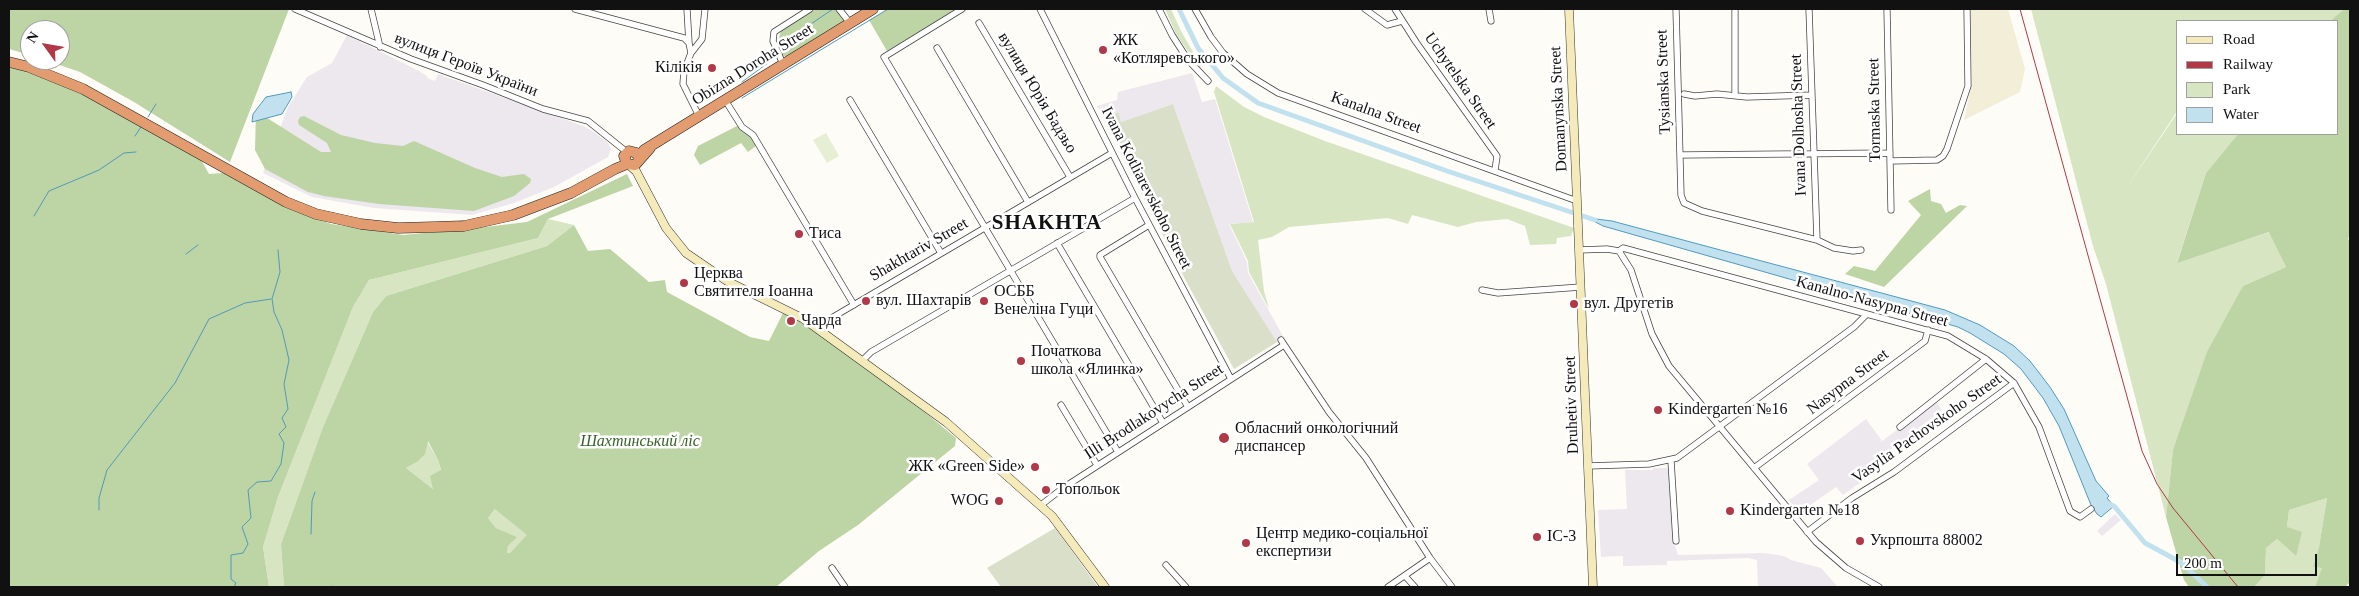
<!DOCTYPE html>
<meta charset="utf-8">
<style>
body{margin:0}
#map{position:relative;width:2359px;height:596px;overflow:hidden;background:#fefcf6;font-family:Georgia,serif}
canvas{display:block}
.frame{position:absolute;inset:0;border:10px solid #111;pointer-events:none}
.legend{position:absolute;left:2176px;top:20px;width:162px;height:115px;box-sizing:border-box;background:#fff;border:1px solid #a0a0a0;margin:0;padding:6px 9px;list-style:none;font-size:15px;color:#111}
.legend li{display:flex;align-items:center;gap:10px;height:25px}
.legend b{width:25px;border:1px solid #a0a0a0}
.north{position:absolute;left:20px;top:20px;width:50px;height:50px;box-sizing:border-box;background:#fff;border:1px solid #a0a0a0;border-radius:50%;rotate:302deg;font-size:14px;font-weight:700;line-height:20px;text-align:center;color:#111}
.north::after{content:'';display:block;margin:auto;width:18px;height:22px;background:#b13947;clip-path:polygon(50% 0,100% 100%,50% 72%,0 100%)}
.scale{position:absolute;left:2176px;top:554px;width:141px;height:22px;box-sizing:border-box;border:2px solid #111;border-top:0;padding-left:6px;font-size:15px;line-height:18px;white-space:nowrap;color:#111;-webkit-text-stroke:4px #fff;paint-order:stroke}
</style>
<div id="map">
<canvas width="2359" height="596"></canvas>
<div class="frame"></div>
<ul class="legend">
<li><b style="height:6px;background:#f5eaba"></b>Road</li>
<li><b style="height:6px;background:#b13947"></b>Railway</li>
<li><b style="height:14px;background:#d7e5c3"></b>Park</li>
<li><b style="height:14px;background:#c1e1ef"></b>Water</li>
</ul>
<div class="north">N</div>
<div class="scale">200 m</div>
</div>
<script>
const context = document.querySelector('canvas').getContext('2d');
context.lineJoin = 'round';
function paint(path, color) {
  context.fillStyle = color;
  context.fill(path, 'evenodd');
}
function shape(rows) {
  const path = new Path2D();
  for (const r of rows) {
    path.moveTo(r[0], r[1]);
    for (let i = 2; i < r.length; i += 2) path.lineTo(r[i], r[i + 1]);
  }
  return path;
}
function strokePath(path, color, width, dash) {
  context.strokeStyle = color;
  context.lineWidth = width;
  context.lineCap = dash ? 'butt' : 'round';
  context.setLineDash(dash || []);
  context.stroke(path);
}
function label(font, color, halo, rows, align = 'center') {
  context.font = font + ' Georgia,serif';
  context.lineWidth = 5;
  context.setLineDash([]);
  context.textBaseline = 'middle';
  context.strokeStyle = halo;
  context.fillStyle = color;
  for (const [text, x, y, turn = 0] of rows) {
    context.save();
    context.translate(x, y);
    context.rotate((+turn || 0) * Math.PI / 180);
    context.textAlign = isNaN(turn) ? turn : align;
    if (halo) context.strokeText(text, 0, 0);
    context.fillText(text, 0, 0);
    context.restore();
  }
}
paint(shape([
 [347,35,417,70,427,76,427,78,435,81,438,74,583,126,593,131,608,143,611,149,608,157,554,187,514,203,472,215,374,208,312,197,263,173,288,107,307,77,332,63],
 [1192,73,1202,102,1215,99,1253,222,1229,224,1247,262,1248,273,1284,338,1277,342,1232,271,1173,104,1121,122,1119,112,1103,117,1097,106,1117,100,1118,92],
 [1936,401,1942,410,1877,460,1882,467,1843,495,1836,487,1799,513,1789,500,1819,480,1807,464,1866,419,1882,441],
 [1653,468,1669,468,1674,543,1678,555,1764,553,1784,556,1791,560,1821,568,1838,587,1758,587,1757,560,1748,558,1667,561,1667,565,1623,566,1623,556,1601,557,1598,510,1627,509,1625,470,1653,470],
 [2115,514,2121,520,2102,536,2097,531]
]), '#ede7ee');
paint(shape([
 [1970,9,2008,9,2025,69,2020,92,1964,120,1972,84]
]), '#f2eed8');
paint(shape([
 [1165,9,1171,9,1181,31,1200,64,1201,70,1176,34],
 [2031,9,2344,9,2330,21,2178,21,2178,110,2125,190,2178,112,2178,134,2238,134,2206,173,2177,262,2270,232,2286,267,2243,286,2173,450,2166,517,2106,284,2093,246],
 [1216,86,1244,107,1264,117,1325,141,1574,228,1571,236,1557,238,1556,244,1530,245,1525,226,1507,219,1476,222,1458,227,1412,215,1408,224,1388,218,1289,227,1272,237,1258,240,1264,291,1269,309,1249,272,1248,261,1230,224,1254,222,1214,92],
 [548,219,574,225,547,246,386,296,373,312,323,427,281,544,284,587,269,587,263,547,278,497,353,307,369,280,538,238],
 [427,441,438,460,441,471,433,489,406,468,417,462],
 [2327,498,2319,547,2313,567,2323,568,2315,587,2254,587,2265,575,2266,548,2277,539,2296,556,2287,527,2289,510],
 [496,508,528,535,510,553,507,553,508,546,516,537,496,528,488,518]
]), '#d7e5c3');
paint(shape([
 [9,9,289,9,230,162,134,102,80,72,45,60,60,60,60,30,30,30,30,55,9,49],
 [816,9,836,9,845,20,787,57,782,55,777,46,781,30],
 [888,9,956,9,887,51,869,20],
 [2344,9,2350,9,2350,234,2348,239,2350,241,2350,582,2345,587,2315,587,2322,568,2313,567,2319,547,2327,498,2289,510,2287,527,2302,532,2296,556,2277,539,2266,548,2265,575,2254,587,2189,587,2184,580,2166,517,2173,450,2207,352,2243,286,2286,267,2269,232,2177,263,2206,173,2238,134,2338,134,2338,21,2330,21],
 [9,66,20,68,75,91,126,117,200,158,209,174,223,173,283,206,331,224,403,235,485,227,527,222,627,174,633,186,548,219,538,238,369,280,353,307,278,497,263,547,269,587,9,587],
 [256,111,321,152,331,152,327,143,299,125,298,121,300,117,304,116,341,135,375,143,403,146,414,141,475,168,502,177,524,174,531,179,530,183,514,196,474,211,379,204,324,196,308,192,265,169,255,150],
 [737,126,751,135,756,146,748,152,741,143,700,165,694,155,698,146],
 [1930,189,1931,201,1941,204,1946,213,1960,205,1967,206,1884,287,1845,274,1854,266,1875,271,1921,215,1908,201],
 [574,225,588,251,610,249,649,282,665,280,667,292,750,337,769,341,784,311,814,328,915,404,956,438,955,446,858,525,819,551,776,587,284,587,281,544,323,427,373,312,386,296,547,246],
 [428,441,438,460,441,470,430,476,433,489,406,468,417,462,425,454],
 [495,509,527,535,510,553,507,553,508,546,517,537,496,528,488,518]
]), '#bdd4a4');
paint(shape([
 [1173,104,1232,271,1277,342,1234,369,1186,281,1103,117,1119,112,1121,122],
 [1055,528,1098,587,1001,587,987,568]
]), '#d9dfc8');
paint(shape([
 [826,133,839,156,827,163,813,140]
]), '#e6eed3');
const water = shape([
 [291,92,292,97,282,114,252,122,253,114,266,97,291,92],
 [1588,218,1612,221,1945,310,1980,325,2014,346,2030,361,2050,387,2064,409,2096,481,2109,496,2107,498,2114,506,2101,517,2097,514,2091,505,2059,426,2043,398,2021,369,2004,354,1970,333,1958,327,1603,226,1588,218]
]);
paint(water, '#c1e1ef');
strokePath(water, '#519abd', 1);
strokePath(shape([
 [781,51,801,42,805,28,833,9],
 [742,82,776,57],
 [742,98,888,9],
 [148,117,156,104],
 [135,136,141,127],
 [34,216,49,191,99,170,124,153,136,152],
 [186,254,198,245],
 [99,510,99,498,107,470,175,383,209,319,245,303,271,299],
 [311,534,312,501,315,492],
 [234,587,236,583,231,579,231,555,243,553,248,544,242,527,251,518,248,490,257,482,271,481,281,464,284,443,279,434,286,427,282,418,288,409,284,384,289,360,282,330,274,312,272,299,280,272,278,250],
 [331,587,332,586]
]), '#519abd', 1);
strokePath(shape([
 [1179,9,1198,48,1223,78,1258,103,1447,171,1595,220],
 [2109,504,2114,506,2145,543,2182,563,2207,587]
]), '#c1e1ef', 5);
const street = shape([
 [295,9,411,59,483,85,543,109,588,121,623,149],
 [371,9,380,47],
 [575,9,684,38,689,43,691,53,684,71,683,84,699,116],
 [687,9,689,43],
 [839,9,850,23],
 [962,9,884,57,1118,452],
 [1040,9,1135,198,1231,379],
 [1159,9,1172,35,1188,60,1208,81],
 [1195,9,1211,37,1223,53,1247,74,1278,93,1577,201],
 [1365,9,1387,25,1402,21],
 [1395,9,1416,42,1497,156,1495,170],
 [1489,9,1491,21],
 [1676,9,1681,195,1684,203,1702,211,1817,240,1834,248,1853,251,1861,250],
 [1735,9,1735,95],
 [1809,9,1817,240],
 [1887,9,1891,210],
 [979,23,1070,177],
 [937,48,1028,202],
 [691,53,702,39,705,9],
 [783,64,773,41,774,32,810,9],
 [1684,94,1695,96,1717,94,1747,97,1812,95],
 [725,100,742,127,753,135,854,305],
 [850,100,941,253],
 [1680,155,1890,153],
 [1890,161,1937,160,1943,156,1947,149,1968,86,1967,9],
 [1149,225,1100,255,1100,257,1188,407],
 [1057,243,1163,423],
 [1579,250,1607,249,1619,251,1623,248,1948,336,1986,359,2014,383,2039,427,2070,511,2080,517,2091,509],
 [1619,251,1631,270,1652,334,1669,366,1816,542,1846,568,1879,587],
 [1482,290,1498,293,1581,287],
 [819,328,828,320,1112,153],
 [1281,340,1329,412,1366,458,1430,558,1452,587],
 [863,360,871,352,1135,198],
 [1061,405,1097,465],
 [1900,427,1986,359],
 [1671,461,1676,541],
 [1588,466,1649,464,1677,458,1854,327,1866,315],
 [1754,468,1925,341,1928,330],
 [1041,505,1063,488,1284,345],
 [1807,532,1852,498,1894,472,2014,383],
 [1166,565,1186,587],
 [832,568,845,587],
 [1405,576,1415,587],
 [1388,587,1430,558]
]);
const secondary = shape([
 [1569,9,1593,587],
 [630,166,636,171,666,228,686,253,727,281,804,319,946,422,1052,516,1105,587]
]);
const highway = shape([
 [9,62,29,67,83,89,286,202,316,214,361,224,398,228,434,227,464,226,513,215,571,193,615,169,627,164,635,165,650,148],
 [644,150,873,9],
 [627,164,624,156,629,151,637,153,639,160]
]);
strokePath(street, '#444', 7);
strokePath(secondary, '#333', 9);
strokePath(highway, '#222', 11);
strokePath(street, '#fff', 5.5);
strokePath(secondary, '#f5eaba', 8);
strokePath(highway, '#e29c6f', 10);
strokePath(shape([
 [2020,9,2142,451,2157,484,2173,508,2238,587]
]), '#b13947', 1);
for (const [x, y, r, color] of [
 [1103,50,5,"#b13947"],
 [712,68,5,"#b13947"],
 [799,234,5,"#b13947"],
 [684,283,5,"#b13947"],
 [866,301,5,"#b13947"],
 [984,301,5,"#b13947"],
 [1574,304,5,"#b13947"],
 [791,321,5,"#b13947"],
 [1021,361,5,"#b13947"],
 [1658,410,5,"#b13947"],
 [1224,438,6,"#b13947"],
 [1035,467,5,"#b13947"],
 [1046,490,5,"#b13947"],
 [999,501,5,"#b13947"],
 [1730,511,5,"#b13947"],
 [1537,537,5,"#b13947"],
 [1860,541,5,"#b13947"],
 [1246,543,5,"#b13947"]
]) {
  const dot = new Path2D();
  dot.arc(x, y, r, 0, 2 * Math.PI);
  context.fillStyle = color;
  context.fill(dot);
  strokePath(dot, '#fff', 2);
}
label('16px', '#111', '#fff', [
 ["ЖК",1113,41],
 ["«Котляревського»",1113,59],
 ["Кілікія",702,68,"right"],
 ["Тиса",809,234],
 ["Церква",694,274],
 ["Святителя Іоанна",694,292],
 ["ОСББ",994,292],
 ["Венеліна Гуци",994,310],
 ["вул. Шахтарів",876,301],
 ["вул. Другетів",1584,304],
 ["Чарда",801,321],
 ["Початкова",1031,352],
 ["школа «Ялинка»",1031,370],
 ["Kindergarten №16",1668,410],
 ["Обласний онкологічний",1235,429],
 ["диспансер",1235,447],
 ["ЖК «Green Side»",1025,467,"right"],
 ["Топольок",1056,490],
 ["WOG",989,501,"right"],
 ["Kindergarten №18",1740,511],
 ["Центр медико-соціальної",1256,534],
 ["експертизи",1256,552],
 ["ІС-3",1547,537],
 ["Укрпошта 88002",1870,541]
], 'left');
label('16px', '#111', '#fff', [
 ["вулиця Героїв України",466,65,21],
 ["Obizna Doroha Street",753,65,-32],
 ["Uchytelska Street",1460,81,55],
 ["Tysianska Street",1664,82,-92],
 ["вулиця Юрія Бадзьо",1037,93,59],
 ["Domanynska Street",1559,109,-93],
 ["Tormaska Street",1875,110,-91],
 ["Kanalna Street",1376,113,20],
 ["Ivana Dolhosha Street",1799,125,-92],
 ["Ivana Kotliarevskoho Street",1146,188,63],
 ["Shakhtariv Street",919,250,-30],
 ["Kanalno-Nasypna Street",1872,302,15],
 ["Nasypna Street",1848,382,-37],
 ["Druhetiv Street",1572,405,-92],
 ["Illi Brodlakovycha Street",1154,412,-33],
 ["Vasylia Pachovskoho Street",1927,429,-35]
]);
label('italic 16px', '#386228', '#fff', [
 ["Шахтинський ліс",640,442]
]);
context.letterSpacing = '1px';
label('bold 21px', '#111', '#fff', [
 ["SHAKHTA",1047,224]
]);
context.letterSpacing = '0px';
</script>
